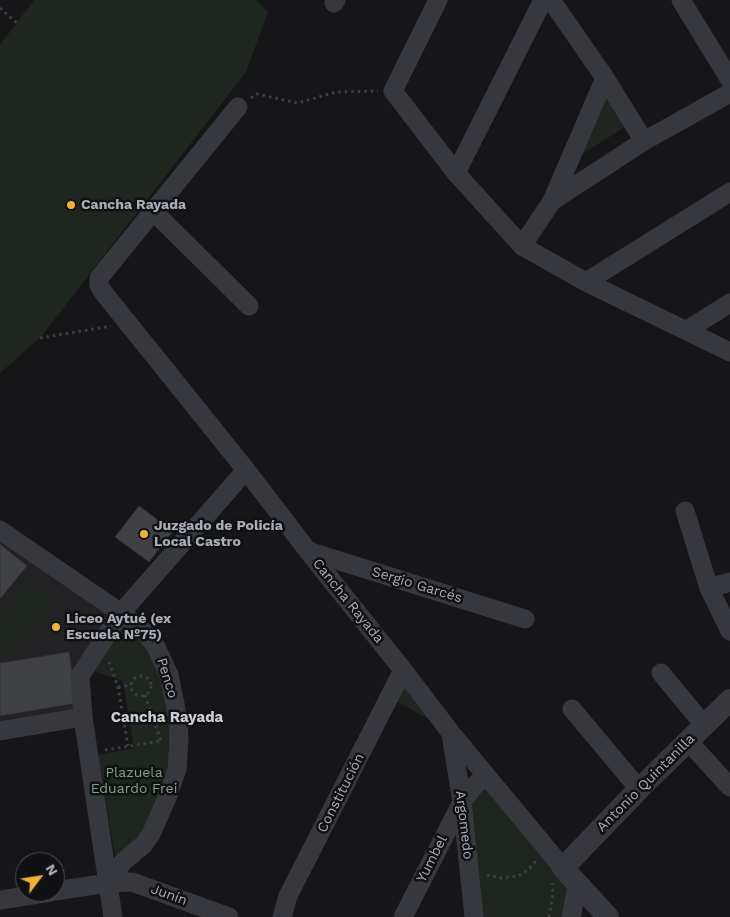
<!DOCTYPE html>
<meta charset="utf-8">
<style>
body{margin:0}
#map{position:relative;width:730px;height:917px;overflow:hidden;background:#161618;font-family:"Work Sans",sans-serif}
canvas{display:block}
.north{position:absolute;left:15px;top:852px;width:50px;height:50px;box-sizing:border-box;background:#111113;border:1px solid #4d4f55;border-radius:50%;rotate:59deg;font-size:14px;font-weight:700;line-height:20px;text-align:center;color:#a8adb8}
.north::after{content:'';display:block;margin:auto;width:18px;height:22px;background:#f2b134;clip-path:polygon(50% 0,100% 100%,50% 72%,0 100%)}
</style>
<div id="map">
<canvas width="730" height="917"></canvas>
<div class="north">N</div>
</div>
<script>
const context = document.querySelector('canvas').getContext('2d');
context.lineJoin = 'round';
function paint(path, color) {
  context.fillStyle = color;
  context.fill(path, 'evenodd');
}
function shape(rows) {
  const path = new Path2D();
  for (const r of rows) {
    if (r.length === 3) {
      path.moveTo(r[0] + r[2], r[1]);
      path.arc(r[0], r[1], r[2], 0, 2 * Math.PI);
      continue;
    }
    path.moveTo(r[0], r[1]);
    for (let i = 2; i < r.length; i += 2) path.lineTo(r[i], r[i + 1]);
  }
  return path;
}
function strokePath(path, color, width, dash) {
  context.strokeStyle = color;
  context.lineWidth = width;
  context.lineCap = dash ? 'butt' : 'round';
  context.setLineDash(dash || []);
  context.stroke(path);
}
function label(font, color, halo, rows, align = 'center') {
  context.font = font + ' "Work Sans",sans-serif';
  context.lineWidth = 5;
  context.setLineDash([]);
  context.textBaseline = 'middle';
  context.strokeStyle = halo;
  context.fillStyle = color;
  for (const [text, x, y, turn = 0] of rows) {
    context.save();
    context.translate(x, y);
    context.rotate((+turn || 0) * Math.PI / 180);
    context.textAlign = isNaN(turn) ? turn : align;
    if (halo) context.strokeText(text, 0, 0);
    context.fillText(text, 0, 0);
    context.restore();
  }
}
paint(shape([
 [0,530,121,613,80,676,83,717,0,731]
]), '#222225');
paint(shape([
 [34,0,256,0,268,12,246,72,40,338,0,373,0,45],
 [609,93,628,125,579,156],
 [28,581,55,602,11,657,0,648,0,616],
 [127,620,153,650,167,690,174,754,153,816,131,845,115,857,98,755,134,748,123,681,94,671],
 [406,673,443,727,392,699],
 [486,780,575,884,568,917,479,917,465,802]
]), '#1e261f');
const building = shape([
 [139,506,173,531,149,562,115,537,139,506],
 [0,544,27,566,0,599,0,544],
 [69,652,77,703,0,716,0,663,69,652]
]);
paint(building, '#404145');
strokePath(building, '#303034', 1);
strokePath(shape([
 [0,8,17,23],
 [251,98,257,94,298,103,336,92,378,91],
 [40,338,111,326],
 [109,662,118,687,128,746],
 [141,686,10],
 [118,687,131,685],
 [145,695,161,741],
 [105,750,161,741],
 [487,875,501,878,518,876,528,870,536,861],
 [549,917,553,894,552,883]
]), '#3d3f44', 3, [2.5, 4]);
strokePath(shape([
 [438,0,393,91,456,173,522,246,586,282,730,352],
 [551,0,605,78,644,141],
 [681,0,730,80],
 [334,3,336,0],
 [238,107,99,278,99,285,103,292,246,470,308,551,403,670,451,733,563,868],
 [456,173,543,0],
 [552,201,644,141,730,93],
 [153,211,249,306],
 [522,246,552,201,605,78],
 [586,282,730,192],
 [687,330,730,303],
 [685,511,709,588,730,631],
 [0,530,121,613,145,632,156,647,169,675,178,719,179,738,177,769,167,798,151,834,144,844,123,862,108,883],
 [308,551,525,619],
 [709,588,730,582],
 [661,673,704,725],
 [572,709,639,789],
 [0,731,83,717],
 [451,734,462,802,474,917],
 [688,741,730,787],
 [55,891,108,883,132,882,229,917],
 [0,900,51,892],
 [113,917,83,717,80,676,121,613,246,470],
 [282,917,288,896,403,670],
 [403,917,462,802,476,784,486,776],
 [571,917,578,883]
]), '#37383d', 19);
strokePath(shape([
 [608,917,563,868,639,789,730,700]
]), '#37383d', 22);
for (const [x, y, r, color] of [
 [71,205,5,"#f2b134"],
 [144,534,5,"#f2b134"],
 [56,627,5,"#f2b134"]
]) {
  const dot = new Path2D();
  dot.arc(x, y, r, 0, 2 * Math.PI);
  context.fillStyle = color;
  context.fill(dot);
  strokePath(dot, '#111113', 2);
}
label('bold 14px', '#a8adb8', '#111113', [
 ["Cancha Rayada",81,205],
 ["Juzgado de Policía",154,526],
 ["Local Castro",154,542],
 ["Liceo Aytué (ex",66,619],
 ["Escuela Nº75)",66,635]
], 'left');
label('14px', '#a8adb8', '#111113', [
 ["Sergio Garcés",417,585,17],
 ["Cancha Rayada",348,601,51],
 ["Penco",167,678,73],
 ["Antonio Quintanilla",646,783,-45],
 ["Constitución",341,793,-63],
 ["Argomedo",464,825,83],
 ["Yumbel",432,859,-63],
 ["Junín",169,895,20]
]);
label('14px', '#7fa381', '#111113', [
 ["Plazuela",134,773],
 ["Eduardo Frei",134,789]
]);
label('bold 15px', '#c9ccd4', '#111113', [
 ["Cancha Rayada",167,718]
]);
</script>
